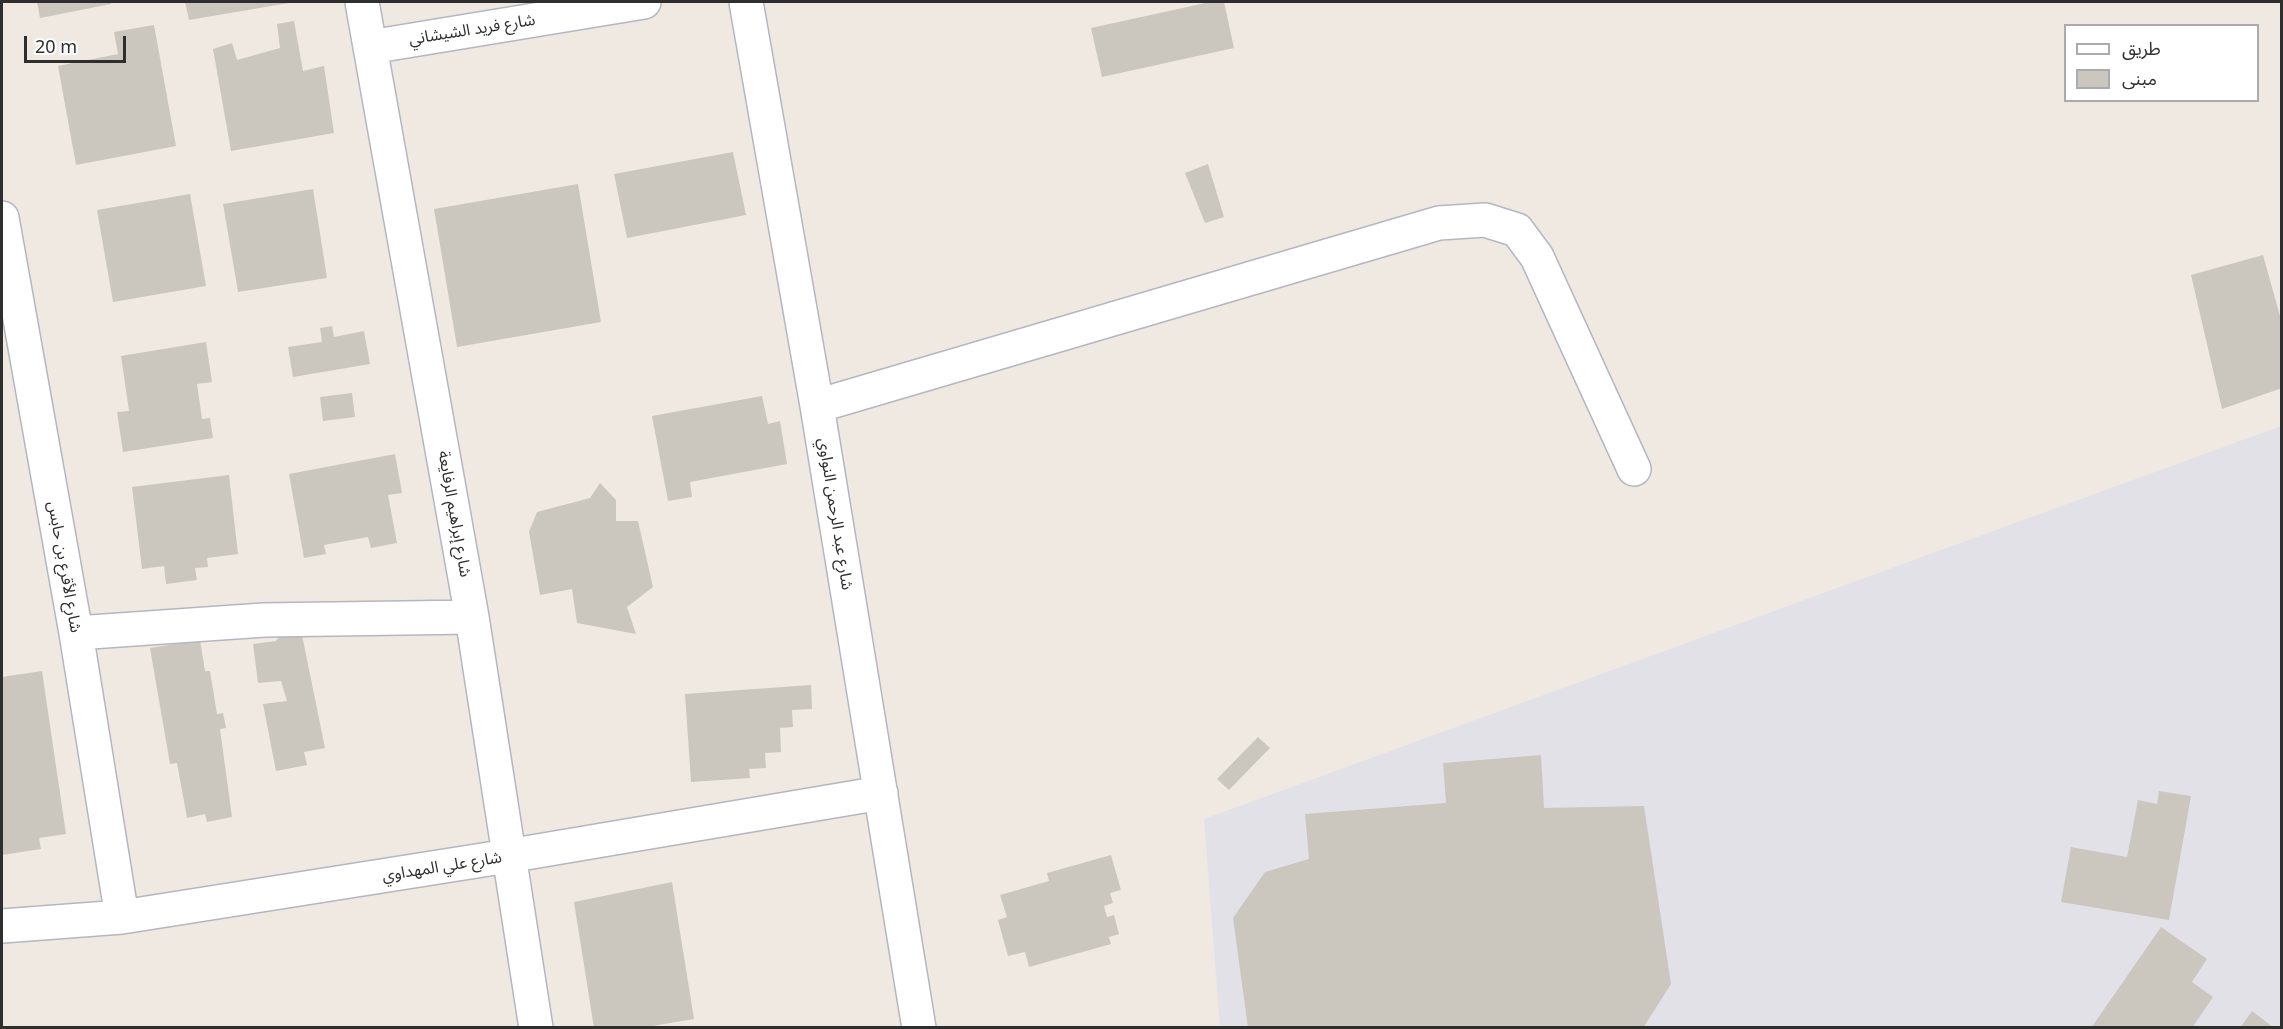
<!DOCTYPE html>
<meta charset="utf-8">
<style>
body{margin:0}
#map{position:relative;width:2283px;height:1029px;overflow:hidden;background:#efe9e1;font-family:"Noto Sans","Noto Sans Arabic",sans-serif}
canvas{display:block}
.frame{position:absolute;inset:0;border:3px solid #2e2e2e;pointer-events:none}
.legend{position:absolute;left:2064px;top:24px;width:195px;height:78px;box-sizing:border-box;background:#fff;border:2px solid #ababab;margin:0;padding:8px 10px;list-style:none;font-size:18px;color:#2e2e2e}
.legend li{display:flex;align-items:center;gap:12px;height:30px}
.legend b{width:30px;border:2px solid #ababab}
.scale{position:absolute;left:24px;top:36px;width:102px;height:27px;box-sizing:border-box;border:3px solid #2e2e2e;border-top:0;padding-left:8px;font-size:18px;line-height:21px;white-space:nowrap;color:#2e2e2e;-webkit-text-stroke:4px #fff;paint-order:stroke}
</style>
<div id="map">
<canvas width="2283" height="1029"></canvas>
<div class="frame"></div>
<ul class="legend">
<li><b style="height:8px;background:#fff"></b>طريق</li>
<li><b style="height:16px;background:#cbc7bf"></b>مبنى</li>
</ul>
<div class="scale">20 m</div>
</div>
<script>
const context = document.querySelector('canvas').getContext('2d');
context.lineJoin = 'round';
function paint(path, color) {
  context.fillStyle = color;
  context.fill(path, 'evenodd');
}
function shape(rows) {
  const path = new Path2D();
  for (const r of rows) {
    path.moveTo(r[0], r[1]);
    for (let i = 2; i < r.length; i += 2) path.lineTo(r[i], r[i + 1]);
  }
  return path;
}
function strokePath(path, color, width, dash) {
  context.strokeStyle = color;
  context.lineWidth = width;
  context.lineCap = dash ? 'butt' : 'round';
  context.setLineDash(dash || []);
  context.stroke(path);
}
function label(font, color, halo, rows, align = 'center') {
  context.font = font + ' "Noto Sans","Noto Sans Arabic",sans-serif';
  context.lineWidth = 4.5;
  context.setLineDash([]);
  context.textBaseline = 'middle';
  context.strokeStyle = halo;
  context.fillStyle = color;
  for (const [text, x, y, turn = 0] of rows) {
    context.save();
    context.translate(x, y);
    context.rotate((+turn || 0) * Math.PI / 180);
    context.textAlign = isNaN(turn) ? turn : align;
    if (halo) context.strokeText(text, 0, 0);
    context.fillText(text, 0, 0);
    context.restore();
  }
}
paint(shape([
 [2281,426,2281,1027,1220,1027,1204,819]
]), '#e3e1e8');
paint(shape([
 [37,2,111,2,111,4,40,18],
 [185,2,289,2,289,3,189,20],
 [1210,2,1224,2,1234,48,1102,77,1091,28],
 [294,21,303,71,324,66,334,133,231,151,213,49,232,43,237,60,280,48,277,24],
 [154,25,176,146,76,165,58,66,118,54,114,32],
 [733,152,746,215,627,238,614,174],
 [1208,164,1224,217,1205,223,1185,173],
 [578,184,601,322,457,347,434,209],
 [313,189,327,278,238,292,223,204],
 [190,194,206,286,113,302,97,210],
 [2263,255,2282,323,2282,388,2222,409,2191,275],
 [332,326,334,337,364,331,370,364,293,377,288,347,322,342,320,328],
 [206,342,212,382,197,384,202,419,210,418,213,438,123,452,117,412,129,411,121,356],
 [352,393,355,417,323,421,320,397],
 [762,396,768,424,780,421,787,464,690,482,692,497,668,501,652,416],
 [395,454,402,493,388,495,397,543,371,548,368,537,324,545,326,554,304,558,289,474],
 [229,475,238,554,207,558,208,567,195,568,197,580,166,584,164,566,142,569,132,487],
 [600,483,616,500,616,521,638,521,653,587,627,607,636,634,577,623,572,589,540,595,529,532,537,512,590,498],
 [301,630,325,748,304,752,307,765,276,771,263,704,287,701,281,681,258,683,253,644,276,641,281,634],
 [200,640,205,671,210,671,217,714,223,713,226,728,220,729,232,817,207,822,205,814,187,818,177,763,170,764,150,648],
 [42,671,66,834,39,838,41,849,2,855,2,677],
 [811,685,812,709,792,710,793,727,780,728,781,752,765,753,766,768,749,769,750,778,691,782,685,694],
 [1258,737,1270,748,1229,790,1217,779],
 [1541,755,1544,808,1644,806,1671,984,1643,1028,1248,1028,1233,918,1265,872,1309,859,1305,814,1446,803,1443,763],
 [2159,791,2191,796,2169,920,2061,902,2071,847,2127,857,2138,800,2157,804],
 [1111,855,1121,890,1110,893,1113,903,1104,906,1107,917,1114,915,1119,934,1109,937,1111,944,1029,967,1025,952,1008,956,998,920,1007,917,1000,895,1049,881,1047,873],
 [672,882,694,1019,641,1028,594,1028,574,902],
 [2161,927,2207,959,2192,982,2213,997,2192,1028,2091,1028],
 [2252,1011,2274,1028,2240,1028]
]), '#cbc7bf');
const minor = shape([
 [362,2,472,617,536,1028],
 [746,2,817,406,919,1028],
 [370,47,644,2],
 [2,218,76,633,122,917],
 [817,406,1439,223,1485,220,1517,230,1537,257,1634,469],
 [76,633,264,620,472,617],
 [2,926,122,917,508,856,881,793]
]);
strokePath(minor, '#b4b7c1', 36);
strokePath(minor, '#fff', 33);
label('16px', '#2e2e2e', '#fff', [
 ["شارع فريد الشيشاني",472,30,-9],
 ["شارع إبراهيم الرفايعة",454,514,80],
 ["شارع عبد الرحمن النواوي",835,514,81],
 ["شارع الأقرع بن حابس",64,567,80],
 ["شارع علي المهداوي",442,867,-9]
]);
</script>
